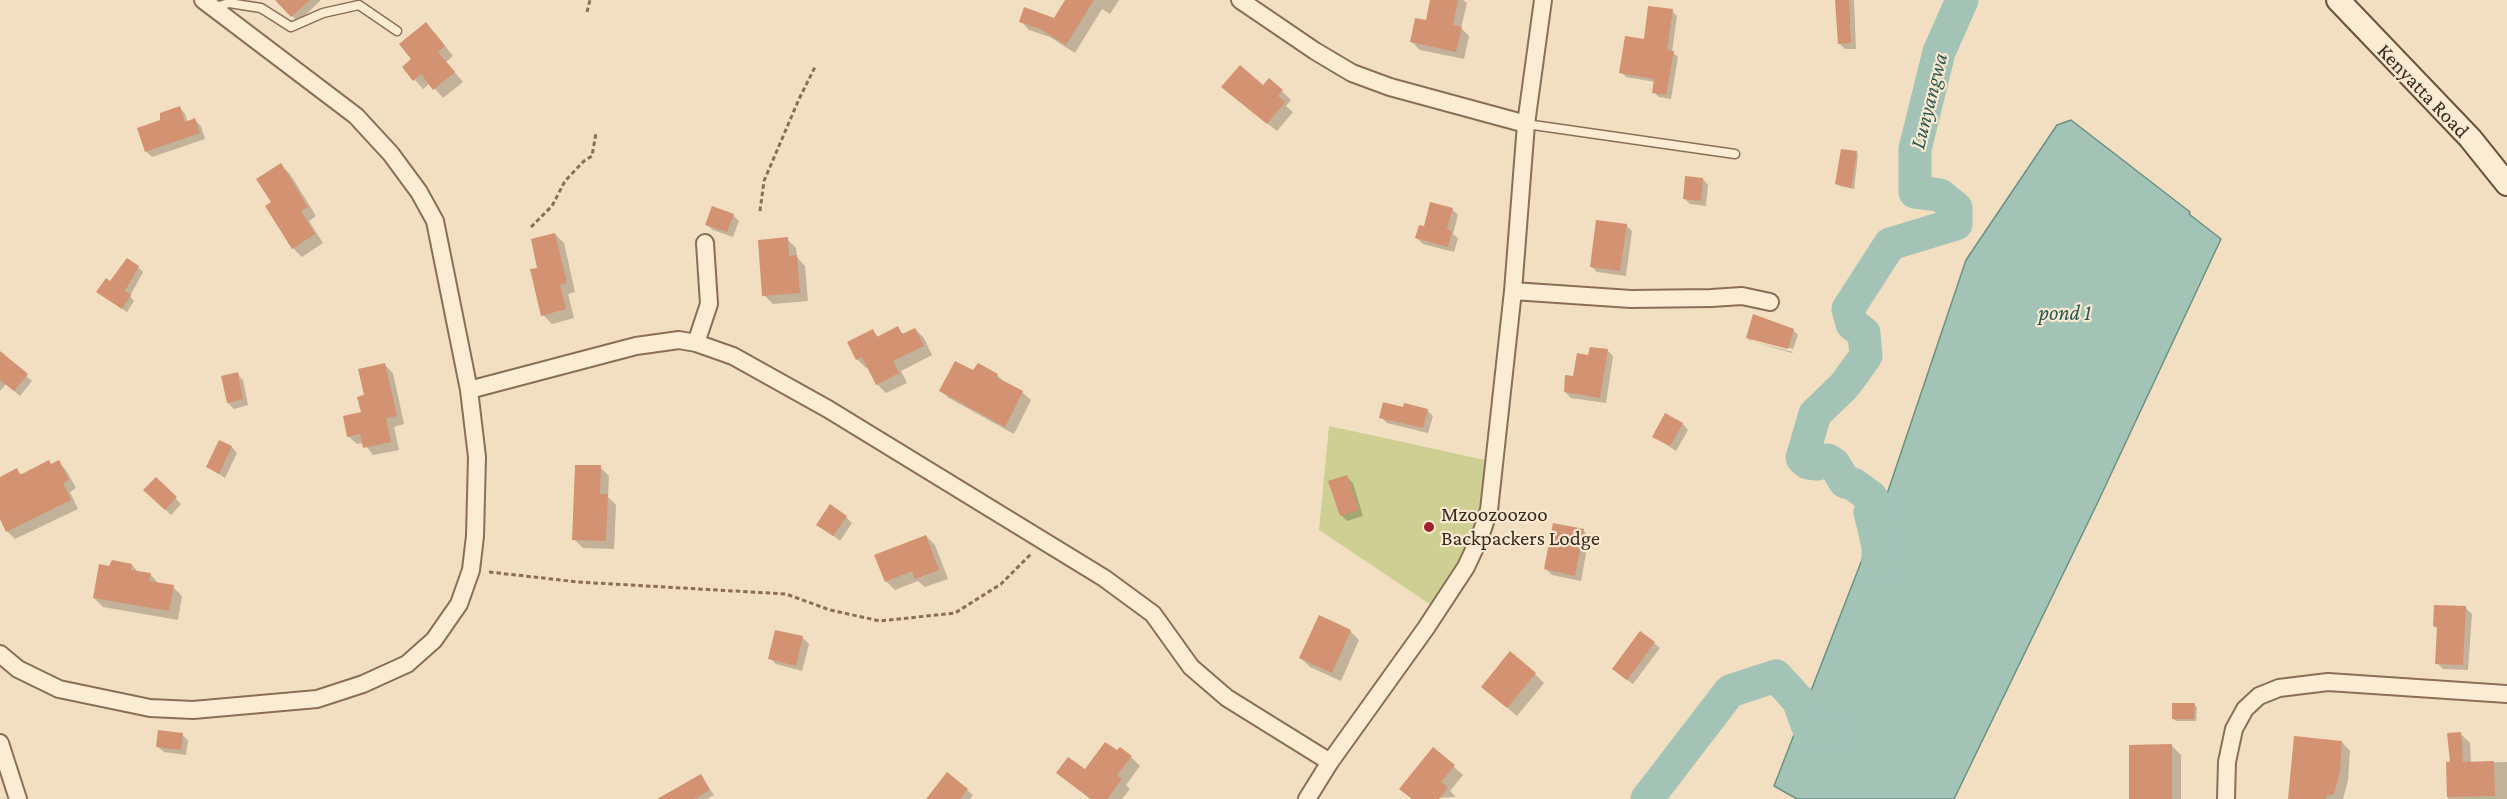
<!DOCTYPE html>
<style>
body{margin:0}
canvas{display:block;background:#f2dec0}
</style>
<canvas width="2507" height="799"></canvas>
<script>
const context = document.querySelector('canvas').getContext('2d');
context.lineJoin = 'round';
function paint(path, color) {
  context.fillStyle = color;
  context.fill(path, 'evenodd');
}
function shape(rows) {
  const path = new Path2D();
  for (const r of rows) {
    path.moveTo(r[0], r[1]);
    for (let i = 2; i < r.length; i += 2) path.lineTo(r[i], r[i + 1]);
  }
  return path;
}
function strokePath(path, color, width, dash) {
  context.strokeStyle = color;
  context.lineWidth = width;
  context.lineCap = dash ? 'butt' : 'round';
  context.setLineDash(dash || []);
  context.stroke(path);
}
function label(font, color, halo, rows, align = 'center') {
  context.font = font + ' "Crimson Pro",serif';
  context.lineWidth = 4.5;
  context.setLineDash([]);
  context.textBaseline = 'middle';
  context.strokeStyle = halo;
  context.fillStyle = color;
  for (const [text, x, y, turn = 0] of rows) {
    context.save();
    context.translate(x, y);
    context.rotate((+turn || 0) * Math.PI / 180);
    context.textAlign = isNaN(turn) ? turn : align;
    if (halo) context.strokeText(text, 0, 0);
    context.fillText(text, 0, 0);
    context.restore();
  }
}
paint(shape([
 [1329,426,1490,461,1482,518,1434,607,1319,530]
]), '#ced093');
const water = shape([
 [2071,120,2190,212,2189,214,2221,239,2096,506,1954,799,1797,799,1774,786,1884,503,1966,260,2057,125,2071,120]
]);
paint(water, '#a3c3b7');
strokePath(water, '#699284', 1.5);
paint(shape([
 [277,0,320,0,320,1,298,22],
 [1066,0,1119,0,1110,14,1102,9,1075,53,1050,37,1029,30,1021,21,1054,20],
 [1432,0,1463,0,1467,3,1461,28,1469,36,1464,59,1420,50,1412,42,1427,22],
 [1837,0,1854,0,1856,49,1845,49,1839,43],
 [1672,11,1677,16,1672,52,1678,57,1671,99,1659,97,1654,92,1655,82,1626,77,1621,72],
 [435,33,453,56,446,62,463,82,443,98,430,83,423,89,404,67],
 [1264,87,1282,91,1291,100,1286,106,1293,112,1277,131,1232,95],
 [180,108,185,114,188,123,195,120,201,126,205,139,152,157,146,151,162,121],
 [1856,152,1858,155,1854,189,1840,186,1837,184],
 [281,165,290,174,316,216,309,221,323,243,302,257,293,248,273,203],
 [1703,179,1708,185,1706,206,1690,204,1685,199],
 [1452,209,1458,215,1453,234,1458,238,1454,252,1423,244,1417,238,1425,228],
 [733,215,739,221,733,237,713,230,707,225],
 [1626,225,1632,231,1626,276,1597,272,1591,266],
 [555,234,564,243,575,292,568,294,574,318,552,324,543,315,539,269],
 [787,239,796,248,797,257,805,266,808,301,773,304,764,295],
 [138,267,143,272,130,296,134,301,127,312,98,292],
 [898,328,904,335,915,329,924,338,932,355,901,371,907,383,886,393,877,384,868,367,866,368,857,359,873,331,879,338],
 [1793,330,1798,335,1793,349,1751,338,1751,341,1748,338],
 [1751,341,1793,352,1792,353],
 [1608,351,1613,356,1606,403,1571,398,1565,392,1589,357],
 [0,352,32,381,20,396,6,384,0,391],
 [385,365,393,373,404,424,394,427,399,450,373,455,364,443,357,444,348,436,363,413,365,396],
 [974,372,997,375,1006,384,1022,392,1031,400,1014,434,949,398,941,390],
 [237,374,243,380,248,405,234,409,228,403,223,377],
 [1404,408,1427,410,1433,416,1428,433,1387,423,1381,417],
 [1683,424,1688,430,1676,451,1654,436],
 [220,442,232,447,237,453,225,478,208,467],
 [58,462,66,470,76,488,70,492,78,509,15,539,7,531,0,515,0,478,16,470,22,475],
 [600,467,609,476,608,497,616,505,614,549,583,548,574,539],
 [1347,477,1353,483,1363,516,1347,521,1341,515],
 [156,479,181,504,171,515,145,490],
 [846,517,852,523,840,541,818,524],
 [1584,531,1589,537,1581,581,1552,575,1546,569],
 [926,536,935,545,948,579,925,587,918,581,895,590,886,581],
 [132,565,139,573,150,574,159,584,173,587,182,596,178,620,103,607,94,598,110,567],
 [2466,608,2472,614,2468,670,2443,669,2437,663,2439,630,2434,626],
 [1350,631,1359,640,1341,681,1310,667,1301,658],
 [776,632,803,638,809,644,802,671,776,664,770,658],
 [1654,643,1660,648,1633,684,1620,675],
 [1535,674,1544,683,1517,716,1483,687],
 [2194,705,2197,707,2196,721,2176,721,2173,718],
 [2461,734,2470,743,2471,763,2507,762,2507,799,2448,799,2448,764,2451,764],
 [182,735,188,740,186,755,164,752,158,747],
 [2342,742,2350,751,2348,780,2343,799,2289,799],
 [2172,746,2181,755,2181,799,2130,799],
 [1434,749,1463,775,1450,791,1456,797,1412,799,1401,788],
 [1117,753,1131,757,1140,766,1126,785,1130,789,1122,799,1090,799,1058,773,1085,771],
 [701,776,714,795,707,799,679,799],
 [967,790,973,795,970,799,928,799]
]), '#0003');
strokePath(shape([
 [1887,565,1878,563,1878,546,1870,512,1872,512,1874,502,1871,497,1853,484,1845,482,1834,464,1828,460,1822,460,1817,464,1808,463,1802,458,1815,414,1844,386,1866,356,1864,333,1852,324,1848,309,1890,244,1956,224,1956,208,1940,195,1915,192,1915,149,1939,52,1962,0],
 [1647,799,1730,691,1776,676,1798,700,1809,730,1834,732]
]), '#a3c3b7', 33);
paint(shape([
 [275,0,310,0,291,17],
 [1065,0,1094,0,1066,45,1040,29,1019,22,1024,7,1054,18],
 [1430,0,1458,0,1453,25,1462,27,1456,52,1410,42,1415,18,1426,20],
 [1835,0,1849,0,1851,43,1838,44],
 [1648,6,1673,9,1667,50,1674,51,1666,95,1652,93,1654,79,1619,73,1625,36,1644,39],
 [426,22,445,46,438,52,455,72,433,90,421,74,413,81,402,67,411,59,399,44],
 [1240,65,1263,85,1269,78,1283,90,1278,96,1285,102,1267,124,1221,87],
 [180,106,185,122,195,118,200,133,145,152,137,128,160,120,160,113],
 [1841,149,1857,151,1851,188,1835,184],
 [281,163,308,207,301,211,315,234,292,249,265,206,271,202,256,179],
 [1685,176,1703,178,1701,201,1683,199],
 [1430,202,1453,208,1447,229,1452,231,1448,247,1415,238,1419,225,1424,226],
 [712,206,734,214,727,232,705,225],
 [1596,220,1627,224,1620,271,1590,267],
 [555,233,567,283,560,285,566,309,541,316,530,269,537,268,531,239],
 [788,237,789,256,797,255,800,293,762,296,758,240],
 [127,258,139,266,125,291,131,295,122,309,96,292,106,278,110,281],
 [1753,314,1794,329,1788,349,1746,338],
 [898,326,902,334,915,328,924,346,893,361,899,373,876,385,862,357,856,360,847,342,873,329,877,337],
 [1590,347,1608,349,1600,398,1564,392,1565,375,1573,376,1577,353,1588,355],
 [0,351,28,374,14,391,0,380],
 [955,361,973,370,978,363,998,374,996,377,1023,391,1005,427,939,391],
 [385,363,397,416,386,418,391,442,363,448,360,434,347,437,343,416,361,412,357,397,364,395,358,369],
 [238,372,243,399,227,403,221,376],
 [1383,402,1403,407,1404,403,1428,409,1423,428,1379,418],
 [1665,413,1683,423,1670,446,1652,437],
 [219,440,232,446,219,474,206,467],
 [49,460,51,464,59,460,69,480,63,483,71,500,6,532,0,519,0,477,17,468,20,475],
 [575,465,601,465,600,494,608,494,606,541,572,540],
 [1347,475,1359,510,1340,516,1328,481],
 [156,477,177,497,165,510,143,490],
 [830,504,847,516,833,536,816,525],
 [1553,523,1584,529,1575,576,1544,569],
 [926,535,939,570,915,579,912,571,885,582,874,555],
 [112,560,132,564,131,570,151,573,149,581,174,585,169,611,93,598,99,564,109,566],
 [2434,605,2466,606,2463,665,2435,664,2437,627,2433,626],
 [1319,615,1351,630,1332,673,1299,658],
 [775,630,803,636,796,666,768,659],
 [1640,631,1655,642,1627,680,1612,669],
 [1510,651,1536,673,1507,708,1481,687],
 [2172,703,2195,703,2194,719,2172,719],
 [158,730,183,733,181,750,156,747],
 [2461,732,2463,762,2494,761,2495,796,2447,797,2446,762,2450,762,2447,733],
 [2294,736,2342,741,2340,771,2334,794,2326,796,2326,799,2288,799],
 [1105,742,1117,750,1120,747,1132,756,1117,775,1122,779,1107,799,1091,799,1056,773,1068,757,1085,769],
 [2172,744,2172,799,2129,799,2129,745],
 [1433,747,1455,765,1441,782,1448,787,1439,799,1412,799,1399,789],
 [947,772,968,789,960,799,926,799],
 [701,774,710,790,694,799,657,799]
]), '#d39272');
const lane = shape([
 [213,8,229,3,261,8,291,27,323,13,359,5,397,31],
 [1526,124,1735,154]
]);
const street = shape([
 [203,0,356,116,391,154,419,192,435,221,469,390,636,346,679,340,696,343,733,356,828,409,1104,578,1153,614,1191,667,1227,698,1330,762],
 [1240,0,1315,51,1352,73,1390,87,1526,124],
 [1513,291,1631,299,1711,298,1742,296,1770,302],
 [696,343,709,304,705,243],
 [0,654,18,669,59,689,150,708,193,710,317,699,363,684,407,664,434,640,459,604,471,570,475,536,477,457,469,390],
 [0,743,18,799],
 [1307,799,1330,762,1426,628,1466,567,1480,537,1489,510,1513,291,1526,124,1543,0],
 [2226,799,2227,762,2234,729,2245,709,2259,696,2279,688,2328,682,2507,694]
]);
const secondary = shape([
 [2338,0,2470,138,2507,184]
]);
strokePath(lane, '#8c6e56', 11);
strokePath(street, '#8c6e56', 20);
strokePath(secondary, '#6e4f39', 26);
strokePath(shape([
 [587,12,590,0],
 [760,211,764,181,799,99,816,65],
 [531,227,552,206,565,181,584,161,592,156,596,133],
 [489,572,578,582,786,594,830,610,880,621,955,613,1001,584,1032,553]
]), '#8c6e56', 3, [4.5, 3]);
strokePath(lane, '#fcecd3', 8);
strokePath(street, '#fcecd3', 16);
strokePath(secondary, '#fcecd3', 22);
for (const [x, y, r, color] of [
 [1429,527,6,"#a0212c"]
]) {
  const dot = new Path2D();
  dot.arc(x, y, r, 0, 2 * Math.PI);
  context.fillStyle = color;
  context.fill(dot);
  strokePath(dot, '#f8e9d0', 2);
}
label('21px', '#3a281c', '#f8e9d0', [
 ["Kenyatta Road",2423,91,46]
]);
label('21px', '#3a281c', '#f8e9d0', [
 ["Mzoozoozoo",1441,515],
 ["Backpackers Lodge",1441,539]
], 'left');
label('italic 22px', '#2a5b54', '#f8e9d0', [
 ["Lunyangwa",1929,101,-76],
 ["pond 1",2065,313]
]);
</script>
